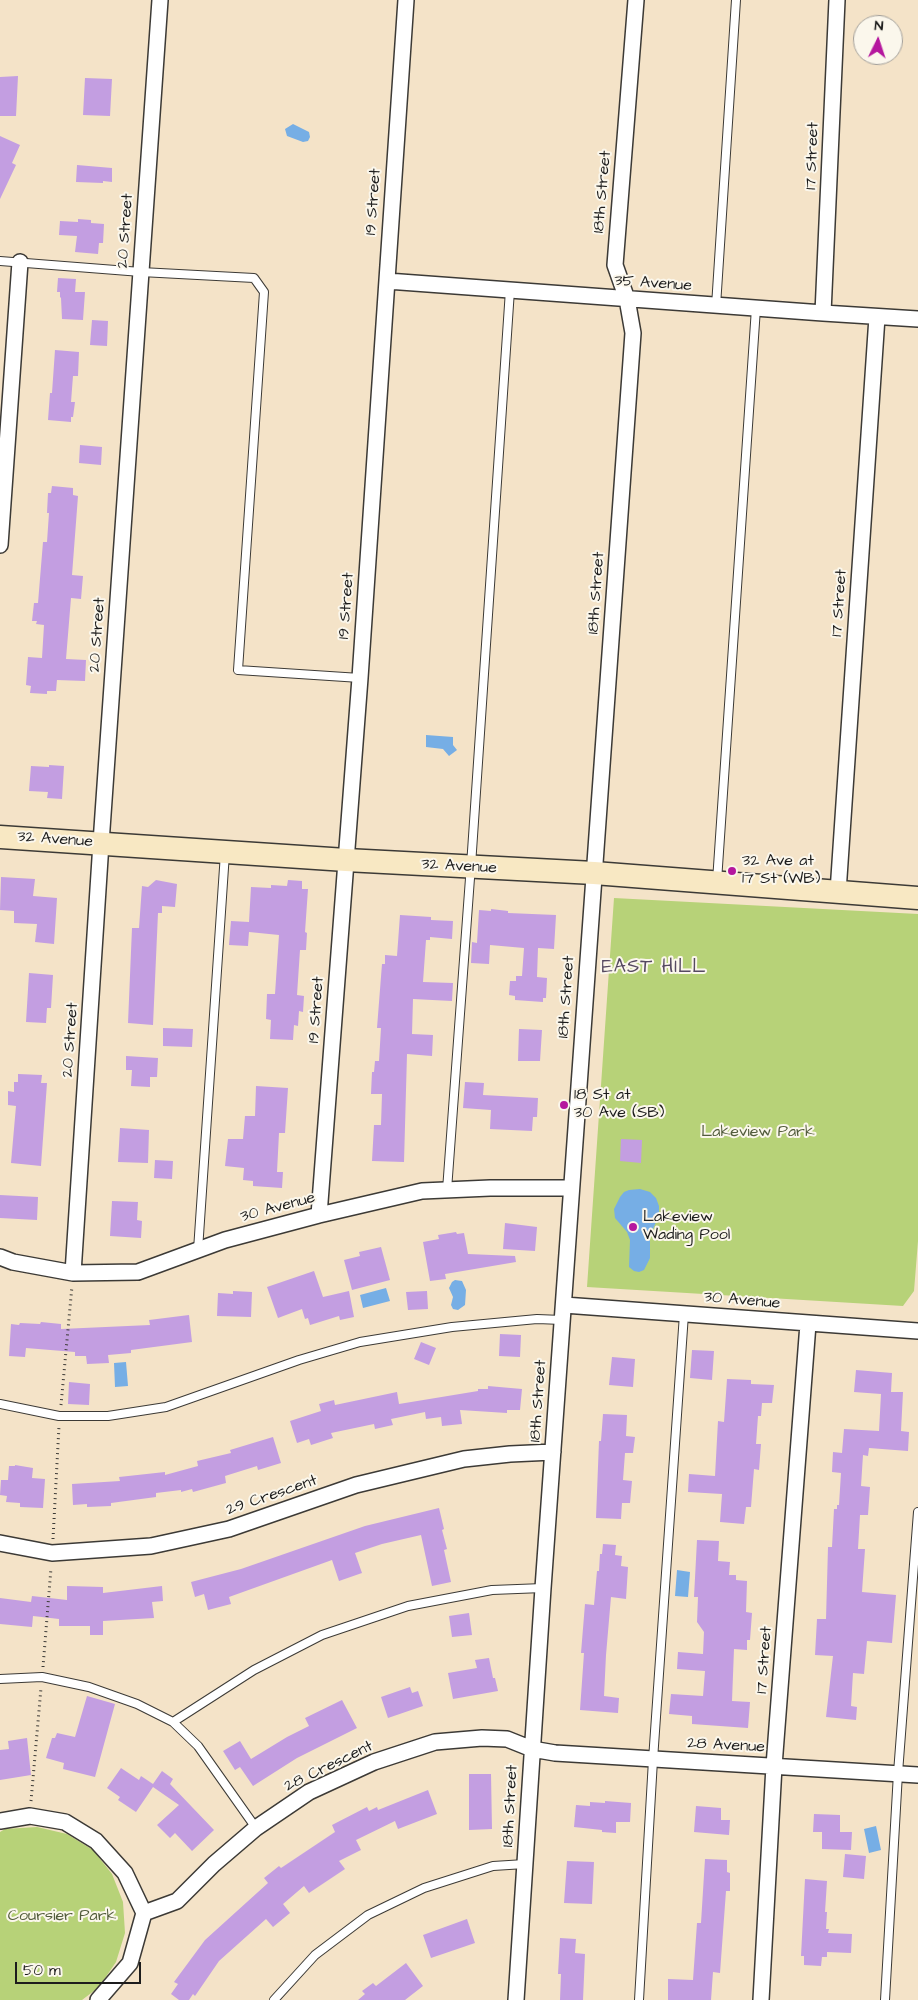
<!DOCTYPE html>
<style>
body{margin:0}
#map{position:relative;width:918px;height:2000px;overflow:hidden;background:#f4e3c8;font-family:"Architects Daughter",sans-serif}
canvas{display:block}
.north{position:absolute;left:853px;top:15px;width:50px;height:50px;box-sizing:border-box;background:#fbf7ec;border:1px solid #a29f99;border-radius:50%;rotate:4deg;font-size:14px;font-weight:700;line-height:20px;text-align:center;color:#1c1c1c}
.north::after{content:'';display:block;margin:auto;width:18px;height:22px;background:#b5179e;clip-path:polygon(50% 0,100% 100%,50% 72%,0 100%)}
.scale{position:absolute;left:15px;top:1962px;width:126px;height:22px;box-sizing:border-box;border:2px solid #1c1c1c;border-top:0;padding-left:6px;font-size:15px;line-height:18px;white-space:nowrap;color:#1c1c1c;-webkit-text-stroke:4px #fbf7ec;paint-order:stroke}
</style>
<div id="map">
<canvas width="918" height="2000"></canvas>
<div class="north">N</div>
<div class="scale">50 m</div>
</div>
<script>
const context = document.querySelector('canvas').getContext('2d');
context.lineJoin = 'round';
function paint(path, color) {
  context.fillStyle = color;
  context.fill(path, 'evenodd');
}
function shape(rows) {
  const path = new Path2D();
  for (const r of rows) {
    path.moveTo(r[0], r[1]);
    for (let i = 2; i < r.length; i += 2) path.lineTo(r[i], r[i + 1]);
  }
  return path;
}
function strokePath(path, color, width, dash) {
  context.strokeStyle = color;
  context.lineWidth = width;
  context.lineCap = dash ? 'butt' : 'round';
  context.setLineDash(dash || []);
  context.stroke(path);
}
function label(font, color, halo, rows, align = 'center') {
  context.font = font + ' "Architects Daughter",sans-serif';
  context.lineWidth = 4;
  context.setLineDash([]);
  context.textBaseline = 'middle';
  context.strokeStyle = halo;
  context.fillStyle = color;
  for (const [text, x, y, turn = 0] of rows) {
    context.save();
    context.translate(x, y);
    context.rotate((+turn || 0) * Math.PI / 180);
    context.textAlign = isNaN(turn) ? turn : align;
    if (halo) context.strokeText(text, 0, 0);
    context.fillText(text, 0, 0);
    context.restore();
  }
}
paint(shape([
 [614,898,918,914,918,1241,914,1291,903,1306,587,1287],
 [37,1827,67,1834,93,1850,112,1874,123,1902,125,1933,116,1962,99,1987,82,2000,0,2000,0,1832,5,1829]
]), '#b7d278');
paint(shape([
 [293,124,309,132,310,137,308,141,303,142,287,136,285,129],
 [426,735,453,737,453,745,457,750,449,756,443,749,426,747],
 [640,1189,650,1192,656,1198,659,1206,659,1215,650,1236,650,1258,644,1270,639,1272,634,1271,629,1267,630,1240,627,1232,615,1218,614,1209,620,1197,624,1192,629,1190],
 [455,1280,462,1281,466,1290,465,1305,458,1310,453,1309,451,1305,453,1297,449,1288,452,1282],
 [386,1288,390,1301,363,1308,360,1295],
 [126,1362,128,1386,115,1387,114,1363],
 [677,1570,690,1572,688,1597,675,1596],
 [876,1826,881,1850,869,1853,864,1829]
]), '#76aee5');
paint(shape([
 [18,76,16,116,0,116,0,77],
 [85,78,112,79,110,116,83,115],
 [0,136,20,145,12,163,16,165,0,199],
 [77,165,112,168,112,182,103,181,103,183,76,182],
 [78,219,91,220,91,223,104,224,103,243,99,243,98,254,75,252,77,236,59,235,60,221,78,222],
 [58,278,76,279,75,292,85,292,83,320,62,319,61,298,60,297,60,292,57,292],
 [92,320,108,321,107,346,90,345],
 [55,350,79,352,78,376,73,376,71,402,75,402,73,417,71,417,71,422,48,420,50,393,52,393],
 [80,445,102,447,101,465,79,463],
 [52,486,73,488,73,495,78,496,72,575,83,576,81,599,71,598,66,659,86,660,85,681,57,680,56,691,47,691,47,694,30,693,31,686,26,685,28,657,42,658,44,625,36,624,37,621,32,621,34,603,38,603,43,542,47,542,49,513,47,513,48,493,51,493],
 [49,765,64,766,62,799,47,798,48,792,29,791,31,766,49,767],
 [1,877,35,879,33,896,57,898,54,944,35,942,37,924,14,923,14,911,0,910],
 [156,880,177,884,175,907,162,906,162,913,158,913,153,1025,128,1023,132,928,139,928,142,886,148,887],
 [288,880,302,881,302,889,308,889,305,932,307,933,306,950,300,950,297,995,304,996,303,1012,299,1011,298,1026,294,1025,293,1040,270,1039,271,1020,266,1019,267,994,275,994,279,935,249,932,248,946,229,945,231,921,249,922,251,887,271,888,271,885,287,886],
 [491,909,508,911,508,913,556,915,554,949,538,948,537,977,547,978,546,998,543,998,543,1002,515,1000,515,996,509,995,510,981,516,981,516,976,522,976,524,948,490,945,489,964,471,963,472,942,477,943,479,910,491,911],
 [400,915,431,917,431,920,453,921,452,939,430,937,430,940,426,940,423,982,453,983,452,1001,413,999,412,1034,433,1035,432,1056,407,1054,404,1162,372,1161,374,1125,381,1125,382,1094,371,1094,372,1072,374,1072,375,1061,379,1061,381,1028,377,1028,382,964,385,964,385,955,397,956],
 [29,973,53,975,51,1008,47,1008,46,1023,26,1022],
 [163,1028,193,1029,192,1047,163,1046],
 [519,1029,542,1030,540,1061,518,1061],
 [126,1056,158,1058,157,1077,150,1077,150,1087,131,1086,132,1070,126,1070],
 [18,1074,42,1075,41,1083,47,1083,41,1166,11,1163,16,1106,8,1105,8,1091,14,1092,14,1082,18,1082],
 [465,1082,484,1083,483,1095,538,1098,537,1117,533,1117,532,1131,490,1129,491,1110,463,1108],
 [256,1086,288,1088,285,1133,279,1133,277,1172,283,1172,282,1188,253,1186,253,1181,243,1180,244,1168,225,1166,228,1139,243,1139,245,1116,255,1116],
 [120,1128,149,1130,148,1163,118,1162],
 [621,1139,642,1140,641,1163,620,1161],
 [155,1160,173,1161,172,1179,154,1178],
 [0,1195,38,1197,37,1220,0,1218],
 [112,1201,138,1202,137,1220,142,1221,141,1238,110,1236],
 [505,1223,537,1227,535,1251,503,1249],
 [456,1232,457,1234,464,1233,468,1254,515,1256,516,1262,445,1274,446,1279,430,1281,423,1242,439,1239,438,1235],
 [381,1247,390,1280,352,1290,344,1260,360,1256,359,1252],
 [314,1271,323,1297,349,1291,354,1317,340,1320,339,1316,310,1325,308,1318,305,1319,302,1309,278,1318,267,1287],
 [233,1291,252,1292,251,1317,217,1316,218,1293,233,1294],
 [427,1291,428,1309,408,1310,406,1292],
 [189,1315,192,1342,131,1350,131,1353,108,1355,109,1363,87,1364,86,1356,75,1356,75,1352,26,1348,25,1357,9,1356,11,1324,19,1325,20,1323,40,1324,41,1322,61,1324,61,1329,150,1325,149,1320],
 [500,1334,521,1335,520,1357,499,1356],
 [421,1342,436,1348,429,1365,414,1359],
 [692,1350,714,1351,712,1380,690,1378],
 [612,1357,635,1359,633,1387,609,1385],
 [856,1370,892,1373,891,1392,903,1392,901,1431,909,1432,908,1451,869,1448,868,1456,863,1455,861,1486,870,1487,868,1515,860,1515,858,1549,865,1549,862,1592,896,1595,892,1643,867,1641,864,1674,853,1673,851,1706,857,1707,856,1720,826,1717,833,1656,815,1655,817,1619,826,1619,828,1547,832,1547,834,1509,837,1509,837,1505,839,1505,841,1473,832,1472,833,1452,842,1453,844,1429,879,1431,881,1394,854,1392],
 [727,1379,751,1380,751,1384,774,1385,772,1403,762,1403,761,1416,758,1416,756,1444,761,1444,759,1470,754,1469,751,1507,746,1507,744,1524,720,1522,722,1494,688,1492,689,1474,715,1476,718,1421,724,1422],
 [69,1382,90,1384,89,1405,68,1404],
 [488,1386,522,1389,520,1410,507,1410,507,1413,460,1410,462,1424,442,1426,441,1417,426,1419,425,1412,391,1419,393,1425,375,1429,374,1424,331,1433,333,1438,311,1445,309,1439,297,1443,290,1421,321,1411,319,1404,334,1400,335,1405,397,1392,399,1404,478,1391,478,1389,488,1389],
 [603,1414,627,1415,626,1436,635,1437,633,1453,625,1453,623,1480,632,1481,630,1503,622,1503,621,1519,596,1518,599,1441,601,1441],
 [273,1437,281,1463,258,1470,257,1466,225,1476,226,1483,193,1492,192,1489,181,1492,181,1490,156,1493,156,1497,111,1503,111,1506,87,1507,87,1504,73,1505,72,1484,120,1481,119,1477,165,1472,165,1475,198,1466,197,1461,231,1453,230,1450],
 [15,1465,33,1468,32,1478,45,1479,43,1508,20,1507,20,1503,6,1502,7,1496,0,1495,1,1480,8,1480,9,1466,15,1466],
 [439,1508,444,1529,442,1530,447,1549,444,1550,451,1582,432,1586,421,1535,382,1544,355,1553,362,1573,339,1581,332,1560,229,1597,231,1604,208,1610,204,1594,195,1597,191,1582,241,1569,365,1526],
 [697,1540,719,1541,718,1561,730,1562,729,1575,736,1575,736,1580,747,1581,746,1612,752,1613,750,1640,747,1640,747,1650,734,1649,732,1701,750,1702,748,1728,692,1724,692,1716,669,1714,671,1694,703,1696,705,1671,677,1669,678,1652,703,1654,704,1632,697,1622,698,1597,694,1597],
 [603,1544,616,1545,615,1555,622,1556,621,1566,628,1567,626,1599,611,1597,606,1655,604,1696,619,1698,618,1713,580,1710,584,1653,581,1653,585,1604,594,1605,597,1571,599,1571,600,1554,602,1554],
 [67,1586,103,1587,103,1593,162,1586,163,1601,152,1602,154,1618,103,1621,103,1635,90,1635,90,1626,59,1626,59,1619,33,1616,32,1627,0,1624,0,1598,31,1602,32,1596,67,1600],
 [469,1613,472,1635,452,1637,449,1616],
 [489,1658,493,1678,495,1678,498,1691,453,1699,448,1673,477,1668,475,1660],
 [410,1687,412,1693,418,1691,423,1706,388,1718,381,1697],
 [87,1696,115,1704,95,1777,63,1769,64,1763,46,1758,52,1738,55,1738,57,1733,75,1737],
 [342,1700,357,1728,297,1758,253,1786,240,1767,235,1770,223,1751,240,1741,251,1759,287,1737,309,1726,305,1718],
 [27,1738,31,1775,0,1780,0,1750,9,1749,8,1741],
 [121,1768,139,1780,141,1776,153,1784,162,1771,173,1779,170,1784,214,1830,192,1851,175,1833,170,1838,157,1825,179,1805,153,1787,136,1812,118,1800,120,1797,107,1788],
 [469,1774,491,1774,492,1829,469,1830],
 [428,1790,437,1814,398,1829,395,1821,356,1840,361,1850,339,1861,345,1869,309,1893,304,1886,283,1904,290,1913,273,1927,266,1919,219,1961,195,1996,193,1994,189,2000,179,2000,171,1994,178,1984,174,1982,205,1940,268,1883,264,1878,279,1866,281,1868,335,1832,332,1825,367,1807,369,1811,377,1807,378,1810],
 [605,1801,631,1803,630,1822,616,1822,616,1833,602,1832,602,1830,574,1827,576,1805,590,1806,590,1802,605,1803],
 [696,1806,721,1808,721,1820,730,1820,729,1835,694,1832],
 [814,1814,840,1815,840,1832,852,1832,851,1850,822,1849,822,1832,813,1832],
 [845,1854,866,1856,864,1879,843,1877],
 [705,1859,727,1860,727,1872,730,1873,730,1891,726,1891,720,1973,713,1972,711,2000,668,2000,668,1979,693,1980,697,1923,701,1923],
 [567,1861,594,1862,592,1904,564,1903],
 [805,1879,827,1881,825,1912,827,1912,826,1929,829,1929,828,1933,852,1934,851,1953,827,1952,827,1957,822,1957,821,1966,804,1965,804,1956,801,1956],
 [467,1919,475,1943,431,1958,423,1935],
 [560,1938,576,1939,575,1953,585,1954,583,2000,560,2000,561,1974,558,1974],
 [406,1963,423,1986,405,2000,358,2000,365,1994,362,1991,373,1983,376,1986]
]), '#c39ee1');
const lane = shape([
 [0,261,141,272,254,278,264,292,238,670,360,678],
 [716,306,736,0],
 [717,881,756,308],
 [447,1190,472,851,510,290],
 [198,1250,225,853],
 [0,1404,59,1416,108,1416,166,1407,299,1360,360,1342,452,1327,537,1319,562,1320],
 [0,1679,42,1677,89,1687,137,1704,173,1722,198,1746,256,1828],
 [173,1722,254,1670,322,1635,408,1606,492,1590,543,1588],
 [274,2000,315,1955,368,1915,424,1888,493,1866,525,1864],
 [639,2000,653,1760,684,1314],
 [885,2000,898,1773,918,1512]
]);
const street = shape([
 [387,281,823,313,918,319],
 [823,313,837,0],
 [0,545,20,262],
 [838,892,877,317],
 [319,1215,360,678,406,0],
 [0,1257,13,1262,73,1273,138,1272,225,1240,319,1215,422,1191,490,1188,571,1188],
 [73,1273,101,843,160,0],
 [564,1305,918,1331],
 [0,1543,52,1553,151,1546,229,1529,356,1485,464,1459,510,1454,553,1452],
 [0,1821,30,1816,65,1822,96,1841,125,1873,144,1913,130,1963,98,2000],
 [144,1913,177,1901,214,1864,256,1828,309,1792,374,1762,435,1742,482,1738,507,1739,532,1749,555,1753,918,1775],
 [516,2000,543,1588,633,333,627,299,615,265,636,0],
 [761,2000,774,1766,808,1324]
]);
const secondary = shape([
 [0,837,346,860,594,873,918,898]
]);
strokePath(lane, '#3c3a36', 10);
strokePath(street, '#3c3a36', 18);
strokePath(secondary, '#3c3a36', 25);
strokePath(shape([
 [61,1405,72,1286],
 [53,1539,59,1426],
 [43,1667,51,1568],
 [31,1801,41,1688]
]), '#3c3a36', 3, [1, 4]);
strokePath(lane, '#fff', 8);
strokePath(street, '#fff', 15);
strokePath(secondary, '#f8e8c3', 22);
for (const [x, y, r, color] of [
 [732,871,5,"#b5179e"],
 [564,1105,5,"#b5179e"],
 [633,1227,5,"#b5179e"]
]) {
  const dot = new Path2D();
  dot.arc(x, y, r, 0, 2 * Math.PI);
  context.fillStyle = color;
  context.fill(dot);
  strokePath(dot, '#fbf7ec', 2);
}
label('16px', '#1c1c1c', '#fbf7ec', [
 ["17 Street",813,156,-88],
 ["18th Street",603,192,-85],
 ["19 Street",374,202,-86],
 ["20 Street",126,231,-86],
 ["35 Avenue",653,284,4],
 ["18th Street",597,593,-86],
 ["17 Street",840,603,-86],
 ["19 Street",347,606,-86],
 ["20 Street",98,635,-86],
 ["32 Avenue",55,840,4],
 ["32 Avenue",459,867,3],
 ["18th Street",567,997,-86],
 ["19 Street",317,1010,-86],
 ["20 Street",71,1040,-86],
 ["30 Avenue",278,1208,-15],
 ["30 Avenue",742,1301,5],
 ["18th Street",539,1401,-86],
 ["29 Crescent",272,1496,-19],
 ["17 Street",765,1660,-86],
 ["28 Avenue",726,1746,3],
 ["28 Crescent",329,1767,-26],
 ["18th Street",511,1806,-87]
]);
label('16px', '#1c1c1c', '#fbf7ec', [
 ["32 Ave at",742,862],
 ["17 St (WB)",742,880],
 ["18 St at",574,1096],
 ["30 Ave (SB)",574,1114],
 ["Lakeview",643,1218],
 ["Wading Pool",643,1236]
], 'left');
label('16px', '#525c3c', '#fbf7ec', [
 ["Lakeview Park",758,1133],
 ["Coursier Park",62,1917]
]);
context.letterSpacing = '1px';
label('19px', '#564a61', '#fbf7ec', [
 ["EAST HILL",654,968]
]);
context.letterSpacing = '0px';
</script>
